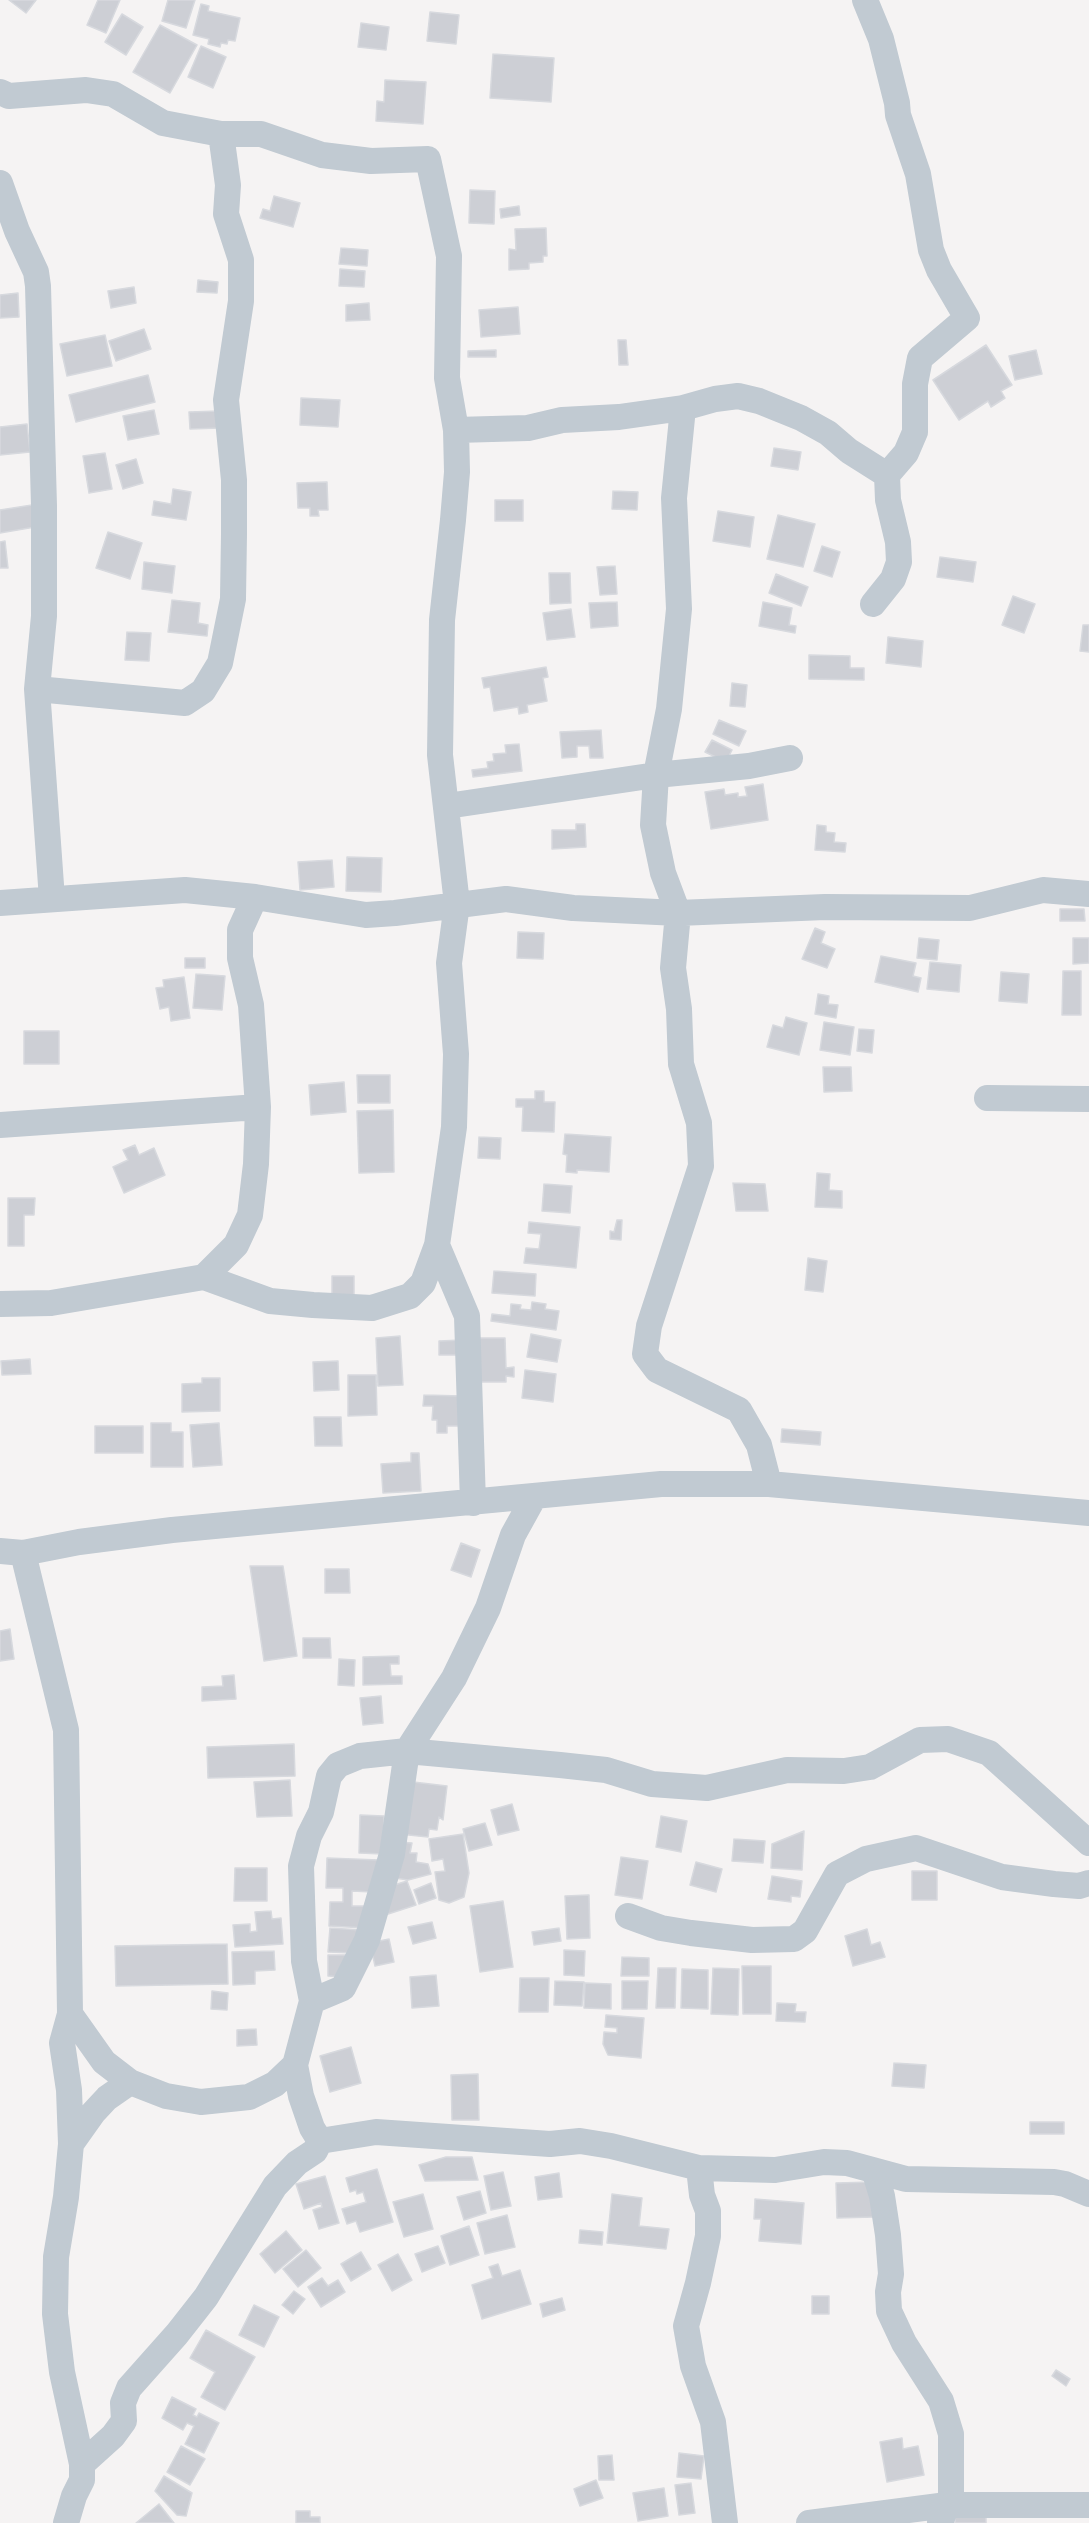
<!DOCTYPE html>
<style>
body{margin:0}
canvas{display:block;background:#f5f3f3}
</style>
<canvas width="1089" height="2523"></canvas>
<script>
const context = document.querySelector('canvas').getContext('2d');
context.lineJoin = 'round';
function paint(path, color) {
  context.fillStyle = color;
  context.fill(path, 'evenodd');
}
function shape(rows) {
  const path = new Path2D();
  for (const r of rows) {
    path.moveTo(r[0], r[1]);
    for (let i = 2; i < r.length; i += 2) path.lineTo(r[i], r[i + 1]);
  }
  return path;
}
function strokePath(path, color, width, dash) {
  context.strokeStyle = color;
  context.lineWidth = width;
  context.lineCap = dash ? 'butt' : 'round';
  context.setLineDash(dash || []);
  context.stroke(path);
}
const building = shape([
 [9,0,36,0,26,13,9,0],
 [98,0,120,0,106,33,87,25,98,0],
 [168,0,195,0,186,28,162,21,168,0],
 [201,4,209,6,208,11,240,18,235,41,228,40,227,44,221,43,220,47,208,44,209,39,193,35,201,4],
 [430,12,459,15,456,44,427,41,430,12],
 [122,14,143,27,126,55,105,42,122,14],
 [361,23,389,27,386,50,358,47,361,23],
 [160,25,197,45,170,93,133,72,160,25],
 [201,46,226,57,213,88,188,77,201,46],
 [493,54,554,58,551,102,490,98,493,54],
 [385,80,426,82,423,124,376,121,377,101,384,102,385,80],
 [470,190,495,191,494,224,469,223,470,190],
 [274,196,300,203,293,227,260,218,263,209,270,211,274,196],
 [519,206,520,215,501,218,500,209,519,206],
 [546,228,547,256,543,256,543,262,529,263,529,269,509,270,509,249,516,250,515,229,546,228],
 [341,248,368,250,367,266,339,264,341,248],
 [340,269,365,271,364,287,339,286,340,269],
 [198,280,218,282,217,293,197,292,198,280],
 [134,287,136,303,111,308,108,291,134,287],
 [18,293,19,317,0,318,0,295,18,293],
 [369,303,370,320,346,321,346,305,369,303],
 [518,307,520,334,481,337,479,310,518,307],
 [144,329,151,349,116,361,109,341,144,329],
 [105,335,112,366,67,376,60,344,105,335],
 [618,340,626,340,628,365,619,365,618,340],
 [986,345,1012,385,1001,391,1005,398,991,407,988,401,959,420,933,380,986,345],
 [496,350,496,357,468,357,468,351,496,350],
 [1036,350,1042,374,1015,380,1009,356,1036,350],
 [148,375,155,402,76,422,69,395,148,375],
 [301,398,340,400,338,427,300,425,301,398],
 [154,410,159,434,128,440,123,416,154,410],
 [220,411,220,428,190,429,189,412,220,411],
 [27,424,30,452,0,455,0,427,27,424],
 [774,448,801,452,798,470,771,466,774,448],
 [105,453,112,489,89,493,83,456,105,453],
 [136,459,143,483,123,489,116,465,136,459],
 [327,482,328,510,318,510,319,516,310,516,310,508,298,508,297,483,327,482],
 [173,489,191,492,186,520,152,515,154,501,171,504,173,489],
 [613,491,638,492,637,510,612,509,613,491],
 [495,500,523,500,523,521,495,521,495,500],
 [32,505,35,527,0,533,0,510,32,505],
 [718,511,754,517,750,547,713,541,718,511],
 [778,515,815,524,803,567,767,559,778,515],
 [108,532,142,543,130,579,96,568,108,532],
 [5,541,8,568,0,568,0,542,5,541],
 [822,546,840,552,832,577,814,571,822,546],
 [940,557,976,562,973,582,937,577,940,557],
 [144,562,175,566,172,593,142,589,144,562],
 [615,566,617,594,600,595,597,567,615,566],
 [549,573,570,573,571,603,550,604,549,573],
 [776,574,808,587,801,606,769,593,776,574],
 [1013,596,1035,604,1024,633,1002,625,1013,596],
 [172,600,200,603,198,623,208,625,207,636,168,632,172,600],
 [617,602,618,626,591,628,589,603,617,602],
 [763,602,792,608,789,625,796,626,795,633,759,626,763,602],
 [571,609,575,637,547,640,543,613,571,609],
 [1083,625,1089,625,1089,652,1080,651,1083,625],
 [127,632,151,633,149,661,125,660,127,632],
 [888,637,923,641,921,667,886,663,888,637],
 [809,655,850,656,850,668,864,668,864,680,809,679,809,655],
 [546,667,548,677,543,678,547,701,527,705,528,712,519,714,518,707,494,711,490,687,484,688,482,678,546,667],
 [732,683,747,685,745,707,730,706,732,683],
 [719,720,746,731,739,746,713,734,719,720],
 [601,730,603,758,590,758,589,746,577,746,577,757,562,758,560,732,601,730],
 [712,740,732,750,726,762,705,752,712,740],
 [519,744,522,771,473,777,472,770,488,768,487,762,494,761,493,754,506,753,505,745,519,744],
 [763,784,768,820,711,829,705,792,724,789,725,795,738,793,738,797,747,796,745,787,763,784],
 [576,824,585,824,586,847,552,849,552,830,576,830,576,824],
 [817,825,826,826,826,832,835,833,834,842,846,843,845,852,815,850,817,825],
 [347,857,382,858,381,892,346,891,347,857],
 [332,860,334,887,300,890,298,862,332,860],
 [1060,909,1084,909,1085,921,1060,921,1060,909],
 [815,928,825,932,821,943,835,949,827,968,802,959,815,928],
 [518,932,544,933,543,959,517,958,518,932],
 [919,938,939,940,937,960,917,958,919,938],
 [1073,938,1089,938,1089,963,1073,964,1073,938],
 [881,956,916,963,913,976,921,978,918,992,875,982,881,956],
 [185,958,205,958,205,968,185,968,185,958],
 [930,962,961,965,959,992,927,989,930,962],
 [1063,971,1081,971,1081,1015,1062,1015,1063,971],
 [1001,972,1029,974,1027,1003,999,1001,1001,972],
 [196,974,225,976,222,1010,193,1008,196,974],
 [184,977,190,1018,171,1021,169,1007,160,1009,156,988,164,987,163,980,184,977],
 [818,994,829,996,828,1004,838,1005,836,1018,815,1014,818,994],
 [786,1017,807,1023,799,1055,767,1047,773,1025,783,1028,786,1017],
 [824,1022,854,1027,850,1055,820,1050,824,1022],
 [859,1029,874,1030,872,1053,857,1051,859,1029],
 [24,1031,59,1031,59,1064,24,1064,24,1031],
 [823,1067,851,1067,852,1091,824,1092,823,1067],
 [357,1075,390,1075,390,1103,358,1103,357,1075],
 [344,1082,346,1112,311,1115,309,1085,344,1082],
 [535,1091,544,1091,544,1102,555,1102,554,1132,522,1131,523,1107,516,1107,516,1099,535,1099,535,1091],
 [393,1110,394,1172,359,1173,357,1111,393,1110],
 [565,1134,611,1137,609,1172,577,1170,577,1173,566,1172,567,1155,563,1154,565,1134],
 [479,1137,501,1138,500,1159,478,1158,479,1137],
 [135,1145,139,1155,154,1148,165,1175,124,1193,113,1167,128,1160,123,1150,135,1145],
 [817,1173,830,1174,829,1190,842,1191,842,1208,815,1207,817,1173],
 [733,1183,765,1184,768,1211,736,1211,733,1183],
 [544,1184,572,1186,570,1213,542,1211,544,1184],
 [8,1198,35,1198,34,1215,24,1215,24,1246,8,1246,8,1198],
 [617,1220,622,1220,621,1240,610,1239,610,1231,614,1232,617,1220],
 [529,1222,580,1227,576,1268,524,1263,526,1248,539,1249,541,1234,528,1233,529,1222],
 [808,1258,827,1261,823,1292,805,1290,808,1258],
 [494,1271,536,1274,535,1296,492,1293,494,1271],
 [332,1276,354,1276,354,1298,332,1298,332,1276],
 [532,1302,546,1304,545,1309,559,1311,556,1330,491,1321,492,1314,510,1316,511,1304,521,1305,520,1309,531,1310,532,1302],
 [531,1334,561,1340,557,1362,527,1357,531,1334],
 [400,1336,403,1385,378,1386,376,1338,400,1336],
 [477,1338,505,1338,506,1368,514,1367,514,1377,506,1376,506,1382,477,1382,477,1338],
 [462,1340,462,1355,439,1355,439,1341,462,1340],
 [30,1359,31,1374,2,1375,1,1361,30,1359],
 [338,1361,339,1390,314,1391,313,1362,338,1361],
 [525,1370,556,1374,553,1402,522,1398,525,1370],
 [348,1375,376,1375,377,1415,348,1416,348,1375],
 [202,1378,220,1378,220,1411,182,1412,182,1384,202,1383,202,1378],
 [424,1395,462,1396,462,1426,447,1426,447,1433,437,1433,437,1420,432,1420,433,1406,423,1406,424,1395],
 [314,1417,341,1417,342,1446,315,1446,314,1417],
 [151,1423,171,1423,171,1432,183,1432,183,1467,151,1467,151,1423],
 [219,1423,222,1465,193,1467,190,1425,219,1423],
 [95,1426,143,1426,143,1453,95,1453,95,1426],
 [782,1429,821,1432,820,1445,781,1442,782,1429],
 [411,1453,419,1453,421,1491,383,1493,381,1464,411,1462,411,1453],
 [461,1543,480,1550,471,1577,451,1570,461,1543],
 [250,1566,283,1566,297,1656,264,1661,250,1566],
 [325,1569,349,1569,350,1593,325,1593,325,1569],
 [10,1629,14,1659,0,1661,0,1631,10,1629],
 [303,1638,330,1638,331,1658,303,1658,303,1638],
 [399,1656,399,1664,390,1664,391,1676,402,1676,402,1684,363,1685,363,1657,399,1656],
 [339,1659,355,1660,354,1686,338,1685,339,1659],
 [234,1675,236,1699,202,1701,202,1687,223,1686,222,1676,234,1675],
 [381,1696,383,1723,363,1725,360,1698,381,1696],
 [294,1744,295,1776,208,1778,207,1747,294,1744],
 [290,1780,292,1816,257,1817,254,1782,290,1780],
 [405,1781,447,1786,443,1820,439,1817,437,1830,429,1829,428,1837,399,1834,405,1781],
 [512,1804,519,1830,498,1835,491,1810,512,1804],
 [360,1815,384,1816,383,1854,359,1853,360,1815],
 [661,1816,687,1821,681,1852,656,1847,661,1816],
 [485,1823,492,1845,469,1851,463,1829,485,1823],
 [804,1831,802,1870,771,1868,772,1844,804,1831],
 [463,1834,469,1873,464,1897,449,1903,439,1900,435,1872,445,1871,443,1859,432,1861,429,1839,463,1834],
 [734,1839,765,1841,763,1863,732,1861,734,1839],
 [400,1842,412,1843,410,1853,417,1853,416,1862,428,1864,431,1874,408,1880,395,1878,400,1842],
 [621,1857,648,1861,642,1899,615,1895,621,1857],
 [327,1858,379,1860,372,1892,352,1891,352,1906,367,1906,366,1928,329,1926,330,1902,343,1902,343,1888,326,1888,327,1858],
 [696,1862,722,1869,716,1892,690,1885,696,1862],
 [235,1868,267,1868,267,1901,234,1901,235,1868],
 [912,1871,937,1871,937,1900,912,1900,912,1871],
 [772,1876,802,1881,800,1897,791,1896,791,1902,768,1899,772,1876],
 [407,1881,416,1905,382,1916,391,1886,407,1881],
 [431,1883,436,1898,419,1904,414,1890,431,1883],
 [589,1895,590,1938,567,1939,565,1896,589,1895],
 [503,1901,513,1967,480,1972,470,1906,503,1901],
 [271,1911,272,1919,281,1918,283,1944,235,1947,233,1925,250,1924,250,1932,257,1931,255,1912,271,1911],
 [432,1922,436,1938,413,1944,408,1927,432,1922],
 [330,1928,361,1930,355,1953,328,1952,330,1928],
 [559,1928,561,1941,534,1945,532,1932,559,1928],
 [867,1929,871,1945,880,1942,885,1957,853,1966,845,1936,867,1929],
 [389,1939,394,1962,375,1966,370,1943,389,1939],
 [227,1944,228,1984,116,1986,115,1946,227,1944],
 [564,1950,585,1951,584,1976,564,1975,564,1950],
 [274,1951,275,1970,255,1971,255,1984,233,1985,232,1952,274,1951],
 [328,1955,351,1955,342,1977,328,1976,328,1955],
 [622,1957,649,1958,649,1976,621,1976,622,1957],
 [742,1966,771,1966,771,2014,743,2014,742,1966],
 [658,1968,676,1968,675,2008,656,2008,658,1968],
 [713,1968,739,1969,738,2015,711,2014,713,1968],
 [682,1969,708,1970,708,2009,681,2008,682,1969],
 [436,1975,439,2006,412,2008,410,1977,436,1975],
 [520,1978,549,1978,548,2012,519,2012,520,1978],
 [555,1981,584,1982,582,2006,554,2005,555,1981],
 [622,1981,648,1981,647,2009,622,2009,622,1981],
 [585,1983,611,1984,611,2009,584,2008,585,1983],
 [212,1991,228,1993,227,2010,211,2009,212,1991],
 [777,2003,796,2004,795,2012,806,2012,805,2022,776,2021,777,2003],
 [606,2015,644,2018,641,2058,608,2055,603,2044,604,2032,617,2033,617,2028,605,2027,606,2015],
 [256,2029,257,2045,237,2046,237,2030,256,2029],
 [351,2047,361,2083,330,2092,320,2056,351,2047],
 [894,2063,926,2065,924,2088,892,2086,894,2063],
 [478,2074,479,2120,452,2120,451,2075,478,2074],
 [1030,2122,1064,2122,1064,2134,1030,2134,1030,2122],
 [446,2157,472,2157,478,2180,425,2181,419,2165,446,2157],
 [377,2169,393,2222,360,2232,356,2221,347,2224,342,2209,366,2202,363,2192,357,2194,356,2190,350,2192,346,2178,377,2169],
 [503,2172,511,2206,491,2210,484,2176,503,2172],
 [559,2173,562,2197,538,2200,535,2177,559,2173],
 [325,2176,339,2223,319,2229,313,2210,322,2207,321,2203,304,2209,296,2184,325,2176],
 [873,2182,874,2217,837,2218,836,2183,873,2182],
 [480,2191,486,2213,464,2220,457,2197,480,2191],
 [423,2194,433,2229,404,2237,393,2202,423,2194],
 [612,2194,642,2198,639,2226,669,2229,666,2249,607,2243,612,2194],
 [755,2199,804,2203,801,2244,759,2241,761,2219,754,2219,755,2199],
 [507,2215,515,2247,485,2254,477,2223,507,2215],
 [469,2226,479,2255,450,2265,441,2236,469,2226],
 [580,2230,603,2232,602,2245,579,2243,580,2230],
 [286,2231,302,2250,275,2273,260,2254,286,2231],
 [438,2246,445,2263,422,2272,415,2254,438,2246],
 [306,2250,321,2268,298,2287,283,2269,306,2250],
 [361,2252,371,2269,351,2281,341,2264,361,2252],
 [398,2254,412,2280,392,2291,378,2265,398,2254],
 [498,2264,502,2276,520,2270,531,2304,482,2319,472,2285,493,2278,489,2267,498,2264],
 [322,2278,328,2286,338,2280,345,2292,321,2307,308,2287,322,2278],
 [294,2291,305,2299,293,2314,282,2305,294,2291],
 [812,2296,829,2296,829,2314,812,2314,812,2296],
 [562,2298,565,2310,543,2317,540,2304,562,2298],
 [254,2305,279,2317,264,2347,239,2335,254,2305],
 [206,2330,255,2357,225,2410,201,2397,215,2372,190,2358,206,2330],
 [1056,2370,1070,2379,1066,2386,1052,2376,1056,2370],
 [172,2397,196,2409,193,2415,197,2417,199,2413,219,2423,204,2453,185,2444,194,2426,187,2423,183,2430,162,2418,172,2397],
 [902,2438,903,2449,918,2446,924,2475,887,2482,880,2442,902,2438],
 [181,2446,205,2459,190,2485,167,2472,181,2446],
 [679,2453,704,2456,701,2479,677,2477,679,2453],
 [612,2455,614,2480,599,2480,598,2456,612,2455],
 [164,2476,192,2493,186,2516,177,2515,155,2491,164,2476],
 [596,2480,603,2498,580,2506,574,2489,596,2480],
 [691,2483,695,2513,679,2515,675,2485,691,2483],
 [664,2488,668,2516,638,2521,633,2493,664,2488],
 [159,2504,174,2523,136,2523,159,2504],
 [296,2511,310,2511,310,2517,320,2517,320,2523,296,2523,296,2511],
 [955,2512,986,2514,986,2523,955,2523,955,2512]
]);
paint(building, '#cdcfd5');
strokePath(building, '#d7d9de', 1.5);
strokePath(shape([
 [865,0,881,39,897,103,898,115,918,174,931,250,939,270,967,318,920,358,915,384,915,432,906,453,887,475,888,500,898,542,899,562,893,579,873,604],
 [0,92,9,96,86,90,113,94,163,123,221,134,261,134,322,155,371,161,428,159,449,256,447,378,456,430,457,472,453,520,442,620,440,755,457,904,449,963,456,1054,454,1127,437,1245,423,1283,410,1296,372,1308,313,1305,270,1301,204,1277,51,1303,0,1304],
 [0,183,17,231,36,272,38,286,44,506,44,616,37,689,52,899],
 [683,408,674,498,679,609,669,709,656,775,653,825,663,873,678,913,673,968,679,1009,681,1064,699,1123,701,1166,649,1326,645,1354,657,1370,739,1410,759,1445,769,1484],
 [456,430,528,428,562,420,619,417,683,408,715,399,738,396,759,401,801,418,828,433,849,451,887,475],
 [37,689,185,703,203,691,220,663,233,599,234,534,234,480,226,400,241,301,241,260,226,214,228,185,221,134],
 [447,806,656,775,749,766,790,758],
 [0,903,185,890,255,897,366,915,395,913,506,899,573,908,678,913,825,907,970,908,1043,890,1089,894],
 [987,1098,1089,1099],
 [0,1125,258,1107],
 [437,1245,467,1316,473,1503],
 [204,1277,236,1245,250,1215,256,1164,258,1107,251,1005,240,958,240,930,255,897],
 [0,1551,23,1553,66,1730,70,2014,62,2043,69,2090,71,2144,66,2197,56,2257,55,2314,62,2372,82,2464,82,2480,74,2496,66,2523],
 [23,1553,79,1542,172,1530,661,1484,769,1484,1089,1513],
 [628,1916,661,1928,691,1933,752,1940,794,1939,805,1931,837,1874,866,1859,916,1848,1002,1877,1054,1884,1079,1886,1089,1883],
 [312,2001,343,1988,367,1940,392,1854,407,1751,454,1678,488,1608,513,1535,534,1497],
 [70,2014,104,2062,130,2082,166,2096,201,2102,249,2097,275,2084,295,2065],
 [320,2141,312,2128,301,2096,295,2065,312,2001,304,1961,301,1866,309,1836,321,1812,329,1776,338,1765,360,1756,407,1751,560,1765,606,1770,652,1784,707,1788,787,1770,844,1771,870,1767,920,1740,948,1739,989,1753,1089,1843],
 [320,2141,376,2132,550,2144,580,2141,611,2146,699,2168,775,2170,824,2162,847,2163,906,2179,1054,2182,1065,2184,1089,2194],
 [71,2144,93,2113,107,2098,130,2082],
 [699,2168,702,2195,708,2211,708,2236,698,2283,686,2326,693,2366,713,2422,725,2523],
 [875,2173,882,2196,888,2235,891,2274,888,2292,889,2311,904,2343,941,2401,951,2434,951,2495,940,2523],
 [82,2464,113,2436,124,2421,123,2403,129,2388,177,2334,206,2297,275,2186,297,2163,315,2151,320,2141],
 [809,2523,947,2505,1089,2505]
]), '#c1cad2', 26);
</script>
